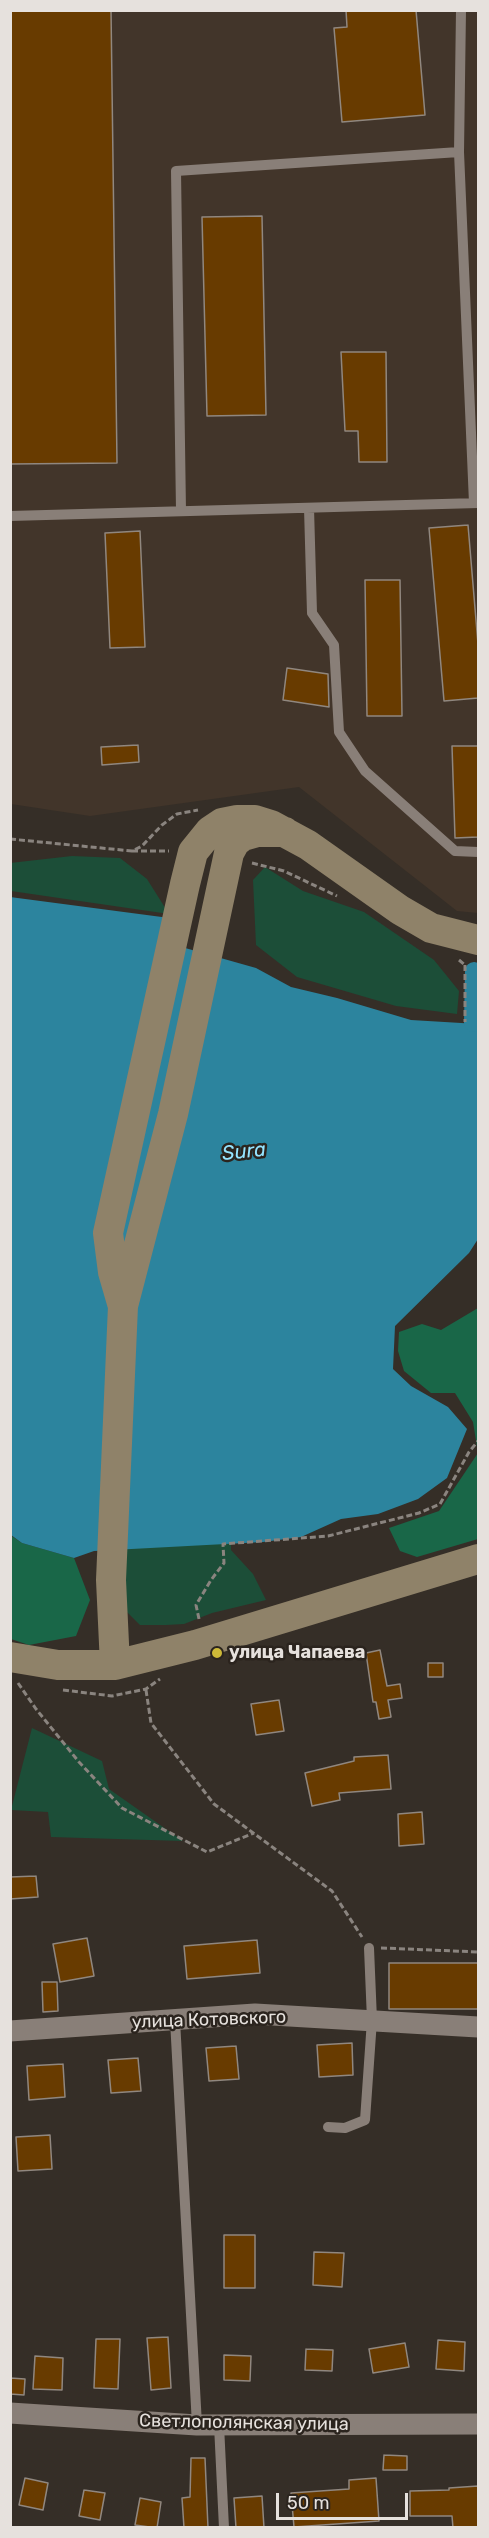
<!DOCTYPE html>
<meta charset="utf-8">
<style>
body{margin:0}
#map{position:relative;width:489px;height:2538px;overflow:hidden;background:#352e27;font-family:Rubik,sans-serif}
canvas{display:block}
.frame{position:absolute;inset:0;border:12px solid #e6e1dd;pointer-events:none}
.scale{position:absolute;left:276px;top:2493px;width:132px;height:27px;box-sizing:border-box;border:3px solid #e6e1dd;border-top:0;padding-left:8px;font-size:18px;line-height:21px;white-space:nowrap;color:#e6e1dd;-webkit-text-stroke:4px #2b241e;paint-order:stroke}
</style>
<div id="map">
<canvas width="489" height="2538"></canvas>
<div class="frame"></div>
<div class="scale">50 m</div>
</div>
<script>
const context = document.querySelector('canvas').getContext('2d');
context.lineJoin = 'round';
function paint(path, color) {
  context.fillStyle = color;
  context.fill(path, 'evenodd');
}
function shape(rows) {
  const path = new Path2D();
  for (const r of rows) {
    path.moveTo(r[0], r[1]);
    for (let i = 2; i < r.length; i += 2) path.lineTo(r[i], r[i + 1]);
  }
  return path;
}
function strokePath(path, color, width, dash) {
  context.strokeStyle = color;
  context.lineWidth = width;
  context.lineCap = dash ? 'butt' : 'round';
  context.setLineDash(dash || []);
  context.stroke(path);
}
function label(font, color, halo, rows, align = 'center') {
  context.font = font + ' Rubik,sans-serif';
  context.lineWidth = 5;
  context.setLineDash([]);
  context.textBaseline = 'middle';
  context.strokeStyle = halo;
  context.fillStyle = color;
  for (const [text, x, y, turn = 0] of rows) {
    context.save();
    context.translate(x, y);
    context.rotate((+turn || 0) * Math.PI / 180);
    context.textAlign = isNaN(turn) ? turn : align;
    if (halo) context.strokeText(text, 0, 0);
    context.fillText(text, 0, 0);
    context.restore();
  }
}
paint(shape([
 [10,11,478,11,478,913,457,911,299,787,90,816,11,804]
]), '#42352a');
paint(shape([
 [72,856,120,858,147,879,169,914,11,891,10,863],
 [265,867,303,891,364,912,434,960,459,991,457,1014,396,1006,297,977,256,945,253,880],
 [231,1543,231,1550,253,1574,266,1600,212,1613,184,1624,166,1625,140,1625,125,1610,124,1548],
 [32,1728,102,1761,109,1789,183,1841,51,1837,48,1812,11,1810]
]), '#1c4e38');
paint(shape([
 [478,1308,478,1539,417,1557,400,1551,389,1528,439,1511,478,1453,473,1422,455,1393,431,1393,404,1371,398,1351,399,1332,422,1324,441,1330],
 [10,1535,22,1543,74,1558,90,1600,76,1636,29,1645,11,1639]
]), '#196748');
paint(shape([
 [10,897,177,919,171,944,256,968,291,987,337,998,411,1020,478,1024,478,1239,469,1253,395,1326,393,1369,411,1386,448,1407,467,1429,447,1478,418,1499,378,1514,341,1519,301,1537,263,1542,94,1551,74,1558,22,1543,11,1535]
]), '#2c849e');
strokePath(shape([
 [473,1023,474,971]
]), '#2c849e', 18);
const building = shape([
 [10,10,111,10,117,463,10,464,10,10],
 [346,10,416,10,425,115,342,122,334,28,347,27,346,10],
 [262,216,266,415,207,416,202,217,262,216],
 [341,352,386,352,387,462,359,462,358,431,345,431,341,352],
 [468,525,478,644,478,698,444,701,429,528,468,525],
 [140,531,145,647,110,648,105,533,140,531],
 [365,580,400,580,402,716,367,716,365,580],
 [287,668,328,674,329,707,283,700,287,668],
 [138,745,139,762,102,765,101,747,138,745],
 [452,746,478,746,478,837,455,838,452,746],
 [380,1650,387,1686,400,1684,402,1698,388,1700,391,1717,379,1719,376,1702,373,1702,366,1653,380,1650],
 [428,1663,443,1663,443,1677,428,1677,428,1663],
 [279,1700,284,1731,256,1735,251,1704,279,1700],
 [388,1755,391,1789,339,1793,340,1800,312,1806,305,1773,354,1761,354,1757,388,1755],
 [422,1812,424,1844,399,1846,398,1814,422,1812],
 [36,1876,38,1897,10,1899,10,1877,36,1876],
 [87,1938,94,1976,60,1982,53,1944,87,1938],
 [257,1940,260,1973,187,1979,184,1946,257,1940],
 [389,1963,478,1963,478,2009,389,2009,389,1963],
 [42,1982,57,1982,58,2011,43,2012,42,1982],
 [352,2043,353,2075,319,2077,317,2045,352,2043],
 [236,2046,239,2079,209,2081,206,2048,236,2046],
 [138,2058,141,2091,111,2093,108,2060,138,2058],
 [63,2064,65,2097,29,2100,27,2066,63,2064],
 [50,2135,52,2169,18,2171,16,2137,50,2135],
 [224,2235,255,2235,255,2288,224,2288,224,2235],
 [314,2252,344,2253,342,2287,313,2285,314,2252],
 [168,2337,171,2388,151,2390,147,2338,168,2337],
 [96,2339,120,2339,118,2389,94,2388,96,2339],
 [438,2340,465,2342,464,2371,436,2369,438,2340],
 [405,2343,409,2367,373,2373,369,2349,405,2343],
 [306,2349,333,2350,332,2371,305,2370,306,2349],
 [224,2355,251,2356,250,2381,224,2380,224,2355],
 [35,2356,63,2358,62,2390,33,2389,35,2356],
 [10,2378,25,2379,24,2395,10,2394,10,2378],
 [384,2455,407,2456,407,2470,383,2470,384,2455],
 [191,2458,205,2458,208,2528,184,2528,182,2498,190,2497,191,2458],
 [25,2478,48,2483,43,2510,19,2505,25,2478],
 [376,2478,379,2521,294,2527,291,2493,349,2489,349,2480,376,2478],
 [478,2486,478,2528,453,2528,452,2516,410,2516,410,2491,449,2490,449,2488,478,2486],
 [84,2490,105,2493,100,2520,79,2516,84,2490],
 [262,2496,264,2528,236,2528,234,2498,262,2496],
 [140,2498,161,2502,157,2528,135,2525,140,2498]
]);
paint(building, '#683b00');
strokePath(building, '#90877f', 1.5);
strokePath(shape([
 [10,839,132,851,142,846,162,825,177,814,198,810],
 [132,851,169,851],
 [252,863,284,871,337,896],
 [459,960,465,965],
 [465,965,465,1022],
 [199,1619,196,1605,211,1580,224,1563,223,1544,328,1536,419,1513,440,1504,469,1452,478,1441],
 [18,1683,36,1709,79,1762,122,1808,207,1852,254,1833],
 [63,1690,112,1696,146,1689,160,1679],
 [146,1690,151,1723,214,1804,332,1891,362,1937],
 [381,1948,478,1952]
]), '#8a847f', 3, [6, 3]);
strokePath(shape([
 [459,152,461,10],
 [309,508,312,613,334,645,339,732,365,771,455,851,478,852],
 [181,511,176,171,459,152,474,503],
 [10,516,478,503],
 [175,2020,197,2425],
 [328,2127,345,2128,365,2120,372,2020,369,1948],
 [219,2425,224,2528]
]), '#897f78', 10);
strokePath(shape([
 [10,2031,255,2014,478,2027],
 [10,2413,197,2425,478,2424]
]), '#897f78', 21);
strokePath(shape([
 [122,1303,113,1272,108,1233,185,884,193,852,210,831,222,823,237,820,255,820,271,825,308,845,400,910,431,928,478,940],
 [10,1657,58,1665,115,1665,195,1645,478,1559],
 [115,1665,111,1580,123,1306,173,1114,229,853,235,842,243,836,257,832,285,832]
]), '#8f8269', 30);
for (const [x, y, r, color] of [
 [217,1653,6,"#cdb938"]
]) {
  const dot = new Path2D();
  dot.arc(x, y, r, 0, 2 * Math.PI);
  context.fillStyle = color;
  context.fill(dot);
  strokePath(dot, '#2b241e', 2);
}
label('bold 18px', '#e6e1dd', '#2b241e', [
 ["улица Чапаева",229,1653]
], 'left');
label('18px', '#e6e1dd', '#2b241e', [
 ["улица Котовского",209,2020,-2],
 ["Светлополянская улица",244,2423,1]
]);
label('italic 20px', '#95e4ff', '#2b241e', [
 ["Sura",244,1152,-6]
]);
</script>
